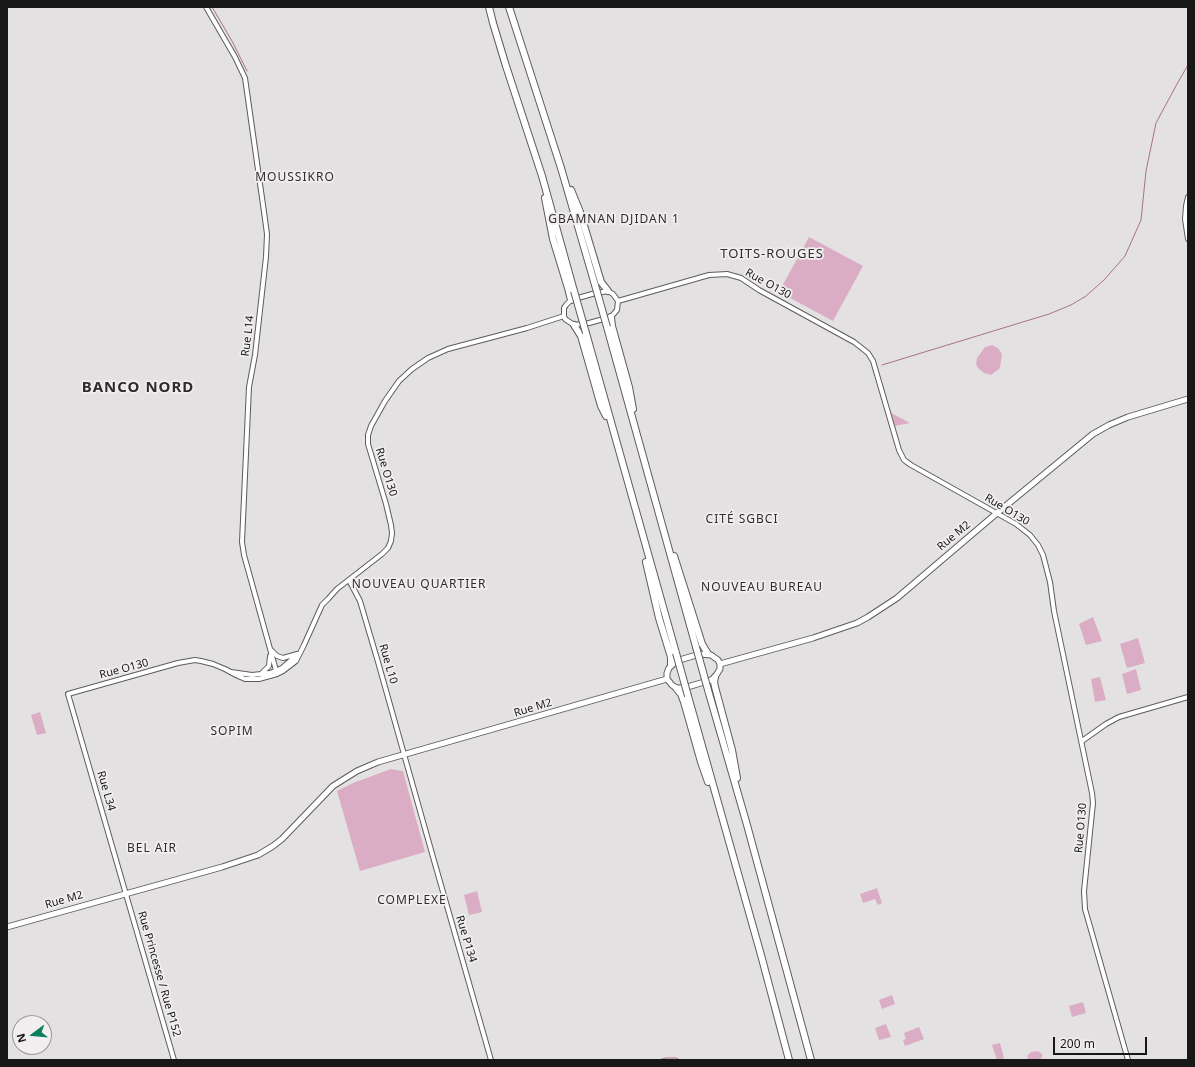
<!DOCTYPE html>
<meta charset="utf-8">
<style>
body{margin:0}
#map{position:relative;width:1195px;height:1067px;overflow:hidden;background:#e4e1e2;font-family:"Noto Sans",sans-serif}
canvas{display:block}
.frame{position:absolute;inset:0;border:8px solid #191819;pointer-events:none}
.north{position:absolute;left:12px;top:1015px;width:40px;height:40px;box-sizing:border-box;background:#f1eef0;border:1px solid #9b989a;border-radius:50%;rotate:254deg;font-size:11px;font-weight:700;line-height:16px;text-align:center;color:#191819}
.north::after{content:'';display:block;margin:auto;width:14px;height:18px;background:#0b7f5d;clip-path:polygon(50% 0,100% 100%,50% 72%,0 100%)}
.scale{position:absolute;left:1053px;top:1037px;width:94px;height:18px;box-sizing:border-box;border:2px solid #191819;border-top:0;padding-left:5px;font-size:12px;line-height:14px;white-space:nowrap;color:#191819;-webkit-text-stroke:3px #f1eef0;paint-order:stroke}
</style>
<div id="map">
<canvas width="1195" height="1067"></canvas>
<div class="frame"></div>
<div class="north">N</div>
<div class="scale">200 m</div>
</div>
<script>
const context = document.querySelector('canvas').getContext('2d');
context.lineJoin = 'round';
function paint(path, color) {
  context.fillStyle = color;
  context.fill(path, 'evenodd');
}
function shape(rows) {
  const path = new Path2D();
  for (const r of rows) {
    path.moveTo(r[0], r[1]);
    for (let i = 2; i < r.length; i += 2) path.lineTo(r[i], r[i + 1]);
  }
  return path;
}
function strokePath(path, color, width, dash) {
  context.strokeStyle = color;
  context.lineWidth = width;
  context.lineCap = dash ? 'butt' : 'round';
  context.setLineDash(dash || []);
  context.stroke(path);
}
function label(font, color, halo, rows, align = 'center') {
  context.font = font + ' "Noto Sans",sans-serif';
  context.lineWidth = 3.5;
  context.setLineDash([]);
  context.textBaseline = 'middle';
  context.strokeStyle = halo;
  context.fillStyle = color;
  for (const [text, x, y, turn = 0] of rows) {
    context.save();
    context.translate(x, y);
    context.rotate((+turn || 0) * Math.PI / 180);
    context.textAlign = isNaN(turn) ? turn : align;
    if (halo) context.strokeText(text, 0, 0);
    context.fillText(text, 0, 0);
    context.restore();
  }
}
paint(shape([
 [809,237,863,266,833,321,779,292],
 [992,345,998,348,1002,354,1000,368,991,375,984,373,978,368,976,364,977,358,985,347],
 [891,413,910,423,895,426],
 [1093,617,1102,641,1086,645,1079,624],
 [1138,638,1145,663,1127,668,1120,644],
 [1136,669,1141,690,1127,694,1122,674],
 [1100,677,1106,700,1095,702,1091,679],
 [40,712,46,733,37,735,31,715],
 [391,769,403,771,425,852,360,871,337,791,353,783],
 [877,888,882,903,878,905,875,899,863,903,860,894],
 [477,891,482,912,469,915,464,895],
 [892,995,895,1004,882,1009,879,1000],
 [1083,1002,1086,1013,1072,1017,1069,1006],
 [886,1024,891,1037,879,1040,875,1028],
 [919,1027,924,1039,905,1046,903,1040,906,1039,904,1033],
 [1000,1043,1004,1058,1002,1059,1003,1060,997,1060,992,1045],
 [1038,1051,1042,1054,1042,1057,1039,1060,1027,1060,1028,1055,1031,1052]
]), '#daadc5');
strokePath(shape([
 [212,7,232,41,247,71],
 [882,365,1049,314,1071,305,1086,296,1104,280,1125,256,1141,220,1146,171,1156,123,1177,84,1188,65],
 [658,1060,666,1058,676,1058,680,1060]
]), '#aa6e8f', 1);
const tertiary = shape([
 [206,7,235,57,245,78,265,219,267,234,266,257,255,355,249,387,242,542,244,555,277,674],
 [1188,197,1186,206,1185,219,1188,239],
 [608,291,613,294,618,301,617,310,611,317,589,323,574,325,565,319,564,316,564,308,566,305,571,300,592,294,608,291],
 [618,301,709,275,727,274,741,278,759,290,854,342,868,353,873,361,899,450,904,460,911,465,1016,524,1030,535,1038,545,1043,555,1050,582,1054,611,1092,793,1093,803,1084,891,1085,909,1128,1060],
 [349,580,360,601,378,662,433,857,491,1060],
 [271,650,277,656,283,658,297,654],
 [231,672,252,675,270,673,282,668,298,654],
 [261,674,269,666,270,656],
 [1082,741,1106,724,1119,717,1188,697],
 [174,1060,68,694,178,663,195,660,201,661,213,664,225,669,236,675,245,679,259,679,277,674,283,671,296,661,304,645,322,605,328,599,337,589,382,554,388,548,391,541,392,533,391,525,386,504,368,444,368,435,371,426,385,401,399,381,412,369,428,358,448,349,527,328,564,316]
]);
const secondary = shape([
 [700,654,711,655,718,660,720,664,720,669,715,677,711,680,684,688,676,688,672,685,667,679,667,673,669,668,676,661,700,654],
 [720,664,813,638,857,623,868,617,897,598,997,513,1093,434,1109,425,1128,417,1188,399],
 [7,927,222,867,258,855,273,846,282,839,333,786,357,771,378,762,667,679]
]);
const motorway = shape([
 [489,7,493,23,506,66,542,176,574,291],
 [509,7,561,168,595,285],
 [571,190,580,212,601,282,608,291],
 [545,198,553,239,568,288,571,300],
 [611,317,612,326,629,387,633,409],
 [574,325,581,336,601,406,606,416],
 [607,327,696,647],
 [586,333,676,653],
 [674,556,702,644,708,654],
 [646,562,659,618,671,657,671,665],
 [715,677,714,682,715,687,732,750,737,778],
 [676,688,681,694,684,702,701,762,708,782],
 [708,690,747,825,811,1060],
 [688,696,761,955,789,1060]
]);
strokePath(tertiary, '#5e5b5d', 6);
strokePath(secondary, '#5e5b5d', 7);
strokePath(motorway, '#5e5b5d', 8);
strokePath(tertiary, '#fff', 4);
strokePath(secondary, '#fff', 5);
strokePath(motorway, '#fff', 6);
const motorwayBridge = shape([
 [595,285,607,327],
 [574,291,586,333],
 [696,647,708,690],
 [676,653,688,696]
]);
strokePath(motorwayBridge, '#5e5b5d', 8, []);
strokePath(motorwayBridge, '#fff', 6);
label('11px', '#191819', '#f1eef0', [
 ["Rue O130",768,284,29],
 ["Rue L14",248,336,-83],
 ["Rue O130",386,472,73],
 ["Rue O130",1007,510,31],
 ["Rue M2",954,536,-40],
 ["Rue L10",388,664,74],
 ["Rue O130",124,669,-15],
 ["Rue M2",533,708,-17],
 ["Rue L34",106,791,74],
 ["Rue O130",1081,828,-85],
 ["Rue M2",64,900,-16],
 ["Rue P134",466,939,73],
 ["Rue Princesse / Rue P152",159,974,74]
]);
context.letterSpacing = '1px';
label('12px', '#2f2c2d', '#f1eef0', [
 ["MOUSSIKRO",295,178],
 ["GBAMNAN DJIDAN 1",614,220],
 ["CITÉ SGBCI",742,520],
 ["NOUVEAU QUARTIER",419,585],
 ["NOUVEAU BUREAU",762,588],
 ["SOPIM",232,732],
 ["BEL AIR",152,849],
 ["COMPLEXE",412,901]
]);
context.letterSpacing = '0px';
context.letterSpacing = '1px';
label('13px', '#2f2c2d', '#f1eef0', [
 ["TOITS-ROUGES",772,254]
]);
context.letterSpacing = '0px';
context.letterSpacing = '1px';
label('bold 15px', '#2f2c2d', '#f1eef0', [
 ["BANCO NORD",138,388]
]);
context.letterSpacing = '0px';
</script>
